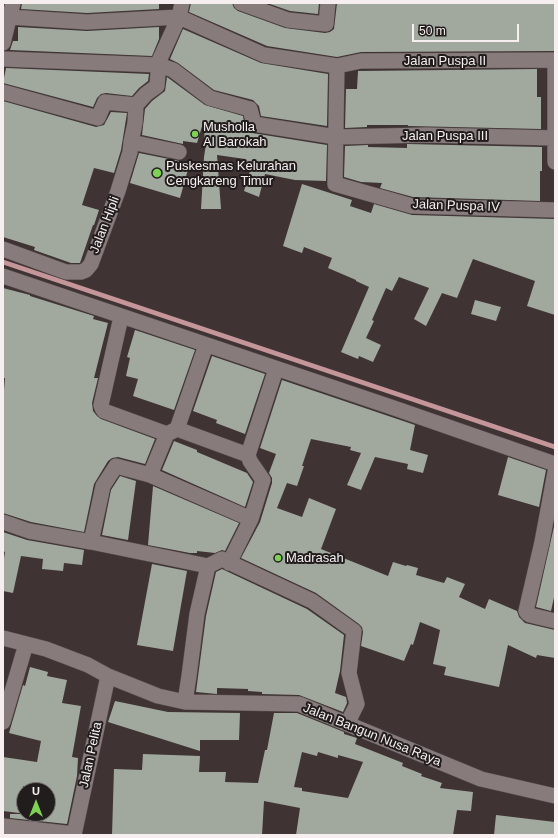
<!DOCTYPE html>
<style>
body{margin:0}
#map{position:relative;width:558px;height:838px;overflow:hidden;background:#3f3334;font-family:Arial,sans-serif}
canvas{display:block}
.frame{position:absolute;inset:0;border:4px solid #f6eeef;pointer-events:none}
.north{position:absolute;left:16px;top:782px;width:40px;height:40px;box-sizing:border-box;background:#221d1d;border:1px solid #777171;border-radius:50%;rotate:0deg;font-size:11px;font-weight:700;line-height:16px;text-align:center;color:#f6eeef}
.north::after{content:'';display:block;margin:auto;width:14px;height:18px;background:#7dd154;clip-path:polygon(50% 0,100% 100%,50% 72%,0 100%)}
.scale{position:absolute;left:412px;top:24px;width:107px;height:18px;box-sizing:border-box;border:2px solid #f6eeef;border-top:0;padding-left:5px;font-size:12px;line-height:14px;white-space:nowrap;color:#f6eeef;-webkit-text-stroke:3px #221d1d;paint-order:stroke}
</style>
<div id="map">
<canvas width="558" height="838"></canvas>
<div class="frame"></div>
<div class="north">U</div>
<div class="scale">50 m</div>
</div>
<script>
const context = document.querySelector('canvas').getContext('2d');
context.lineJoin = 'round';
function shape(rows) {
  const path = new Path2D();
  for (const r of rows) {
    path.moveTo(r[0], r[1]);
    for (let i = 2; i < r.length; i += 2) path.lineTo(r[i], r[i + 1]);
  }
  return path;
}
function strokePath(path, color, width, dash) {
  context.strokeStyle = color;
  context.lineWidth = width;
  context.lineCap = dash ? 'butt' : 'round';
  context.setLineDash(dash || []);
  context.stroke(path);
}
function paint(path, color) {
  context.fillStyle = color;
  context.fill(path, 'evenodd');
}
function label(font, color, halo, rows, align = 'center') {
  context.font = font + ' Arial,sans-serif';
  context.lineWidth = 4;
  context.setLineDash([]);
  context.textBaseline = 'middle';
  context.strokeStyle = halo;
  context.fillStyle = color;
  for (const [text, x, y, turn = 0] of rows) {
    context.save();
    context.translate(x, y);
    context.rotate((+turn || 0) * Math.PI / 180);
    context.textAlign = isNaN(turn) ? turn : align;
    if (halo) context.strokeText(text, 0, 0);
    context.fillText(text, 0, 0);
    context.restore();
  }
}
strokePath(shape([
 [3,262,555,447]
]), '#c4969a', 4.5);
paint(shape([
 [22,3,159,3,159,9,87,13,21,9],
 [191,3,232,3,234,8,238,11,285,28,325,33,330,32,334,29,337,3,555,3,555,51,361,52,337,57,267,46,189,12],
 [267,3,319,3,318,14,290,11],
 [18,27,87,31,159,27,159,39,152,56,10,50,13,41,18,41],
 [183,29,261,63,328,74,327,126,261,116,259,106,253,100,214,90,178,63,170,59],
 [6,68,149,74,148,81,139,88,132,96,106,93,101,94,97,98,93,107,3,83],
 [537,69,537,97,541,97,541,129,408,126,408,125,367,125,367,127,345,128,346,89,357,89,358,71],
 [167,77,205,105,243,116,245,127,248,131,252,133,327,145,326,181,295,180,265,174,259,197,244,191,250,171,243,170,245,159,217,155,221,209,201,209,204,157,206,144,204,144,205,123,203,123,197,143,183,141,183,144,142,135,145,109,152,101,165,91],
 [3,101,96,127,104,125,111,112,127,113,121,150,114,173,94,168,82,205,99,210,94,225,93,225,80,263,71,263,34,250,35,247,3,237],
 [407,144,542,147,542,171,540,171,540,201,413,197,380,188,382,183,361,182,344,177,345,146,368,145,368,147,407,148],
 [139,153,179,161,179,163,189,166,180,198,130,183],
 [302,184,352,200,350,206,371,213,374,204,412,215,555,219,555,315,527,306,535,281,473,259,457,298,442,293,426,326,414,319,429,288,399,277,392,291,386,288,372,320,374,321,366,338,381,345,373,362,359,356,358,359,341,352,369,287,356,281,356,280,328,268,332,258,304,247,302,253,283,246],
 [3,288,30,295,30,296,94,316,93,319,108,323,94,378,98,378,92,403,93,411,97,416,101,419,155,439,145,464,118,457,112,458,108,461,94,484,84,532,31,522,3,513,3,402,5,378,3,378],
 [475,300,501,307,496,321,471,314],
 [135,330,195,350,174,410,133,396,138,379,126,376,130,358,127,357],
 [212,356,265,374,245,434,216,423,217,420,193,411],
 [282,380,415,425,410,450,428,455,423,473,407,469,408,464,375,457,361,490,347,485,361,453,350,450,351,447,311,439,302,466,304,466,297,486,287,483,277,508,302,517,309,498,336,509,321,549,388,576,393,562,406,566,407,565,418,568,416,575,444,583,447,577,465,584,459,597,485,609,489,599,517,611,519,617,525,623,555,630,555,658,537,655,536,658,508,645,499,687,444,675,446,667,433,664,440,630,420,622,413,645,411,644,404,661,361,646,363,632,362,627,359,624,316,593,241,558,260,522,272,483,272,478,269,473,276,454,260,448],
 [174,441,197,450,197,452,247,473,253,482,245,507,162,470],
 [508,457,546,470,539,507,498,495],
 [120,476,136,481,128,540,102,535,111,490],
 [153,486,239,523,225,551,222,550,215,553,197,551,197,553,190,553,148,545],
 [555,522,555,593,551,611,536,607],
 [3,532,27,540,84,550,82,565,64,563,63,571,42,569,43,559,21,556,13,593,3,591,3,564,5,552,3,551],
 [152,564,187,571,173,651,137,645],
 [222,569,307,609,344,635,340,671,335,693,346,697,347,703,343,712,299,695,262,694,262,692,248,691,248,689,217,688,217,694,196,692,206,616,216,572],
 [30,667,48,672,47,676,67,680,62,703,81,706,72,757,78,758,77,776,67,824,10,818,10,814,48,814,48,789,23,786,19,813,3,811,3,757,37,762,41,741,9,733,23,685,25,686],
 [115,701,168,712,240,713,239,740,200,740,200,751,108,722],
 [274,713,297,713,344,732,344,734,357,738,355,744,403,763,402,766,422,774,421,776,442,783,440,788,473,792,471,811,457,810,453,835,296,835,300,808,264,801,262,835,112,835,114,769,142,770,143,754,200,756,199,772,226,772,225,782,258,783,265,750,267,750],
 [302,752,317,756,318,752,338,758,338,755,363,762,348,798,302,791,302,788,294,787],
 [496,815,555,822,555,835,494,835]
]), '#a1a89e');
const minor = shape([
 [241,3,288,20,326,24,328,3],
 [3,16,9,17,87,22,179,17,264,55,337,66,361,61,555,60],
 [3,43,13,3],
 [3,59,159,65,173,70,210,98,250,109,254,124,336,137,426,135,555,138],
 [555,60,555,162],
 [337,66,335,184,412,206,555,210],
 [3,92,98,118,105,102,136,105],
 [136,105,146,94,157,86,159,61,179,17,182,3],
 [131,142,135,123,136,105],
 [3,249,66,272,81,272,86,270,91,264,118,191,130,152,131,142,179,152],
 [3,276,394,408,555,464],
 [121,317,101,405,102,408,104,411,167,434],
 [177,429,248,455],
 [555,472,542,542,526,611,527,613,530,615,555,621],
 [150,475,251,519],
 [3,522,29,531,91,542,208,566,222,559,312,601,354,631,349,673,357,704,351,716,349,725],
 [91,542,103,486,116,466,150,475,167,434,177,429,206,345],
 [229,563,251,519,263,480,250,461,248,455,276,369],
 [3,638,46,649,88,665,108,676,158,696,185,702,299,704,481,779,555,796],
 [185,702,189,676,197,614,208,566],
 [3,722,26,644],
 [3,826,74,834],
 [74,835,108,676]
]);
strokePath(minor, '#5b5253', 16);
strokePath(minor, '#887b7b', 15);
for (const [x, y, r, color] of [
 [195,134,4,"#7dd154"],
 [157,173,5,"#7dd154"],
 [278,558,4,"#7dd154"]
]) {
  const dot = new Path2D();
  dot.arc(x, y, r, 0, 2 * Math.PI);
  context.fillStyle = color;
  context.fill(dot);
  strokePath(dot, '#221d1d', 1.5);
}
label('13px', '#f6eeef', '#221d1d', [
 ["Jalan Puspa II",445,61],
 ["Jalan Puspa III",445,136],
 ["Jalan Puspa IV",456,206,2],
 ["Jalan Hipli",105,225,-69],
 ["Jalan Bangun Nusa Raya",372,735,22],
 ["Jalan Pelita",91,755,-78]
]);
label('13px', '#f6eeef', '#221d1d', [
 ["Musholla",203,127],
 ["Al Barokah",203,142],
 ["Puskesmas Kelurahan",166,166],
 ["Cengkareng Timur",166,181],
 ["Madrasah",286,558]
], 'left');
</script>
